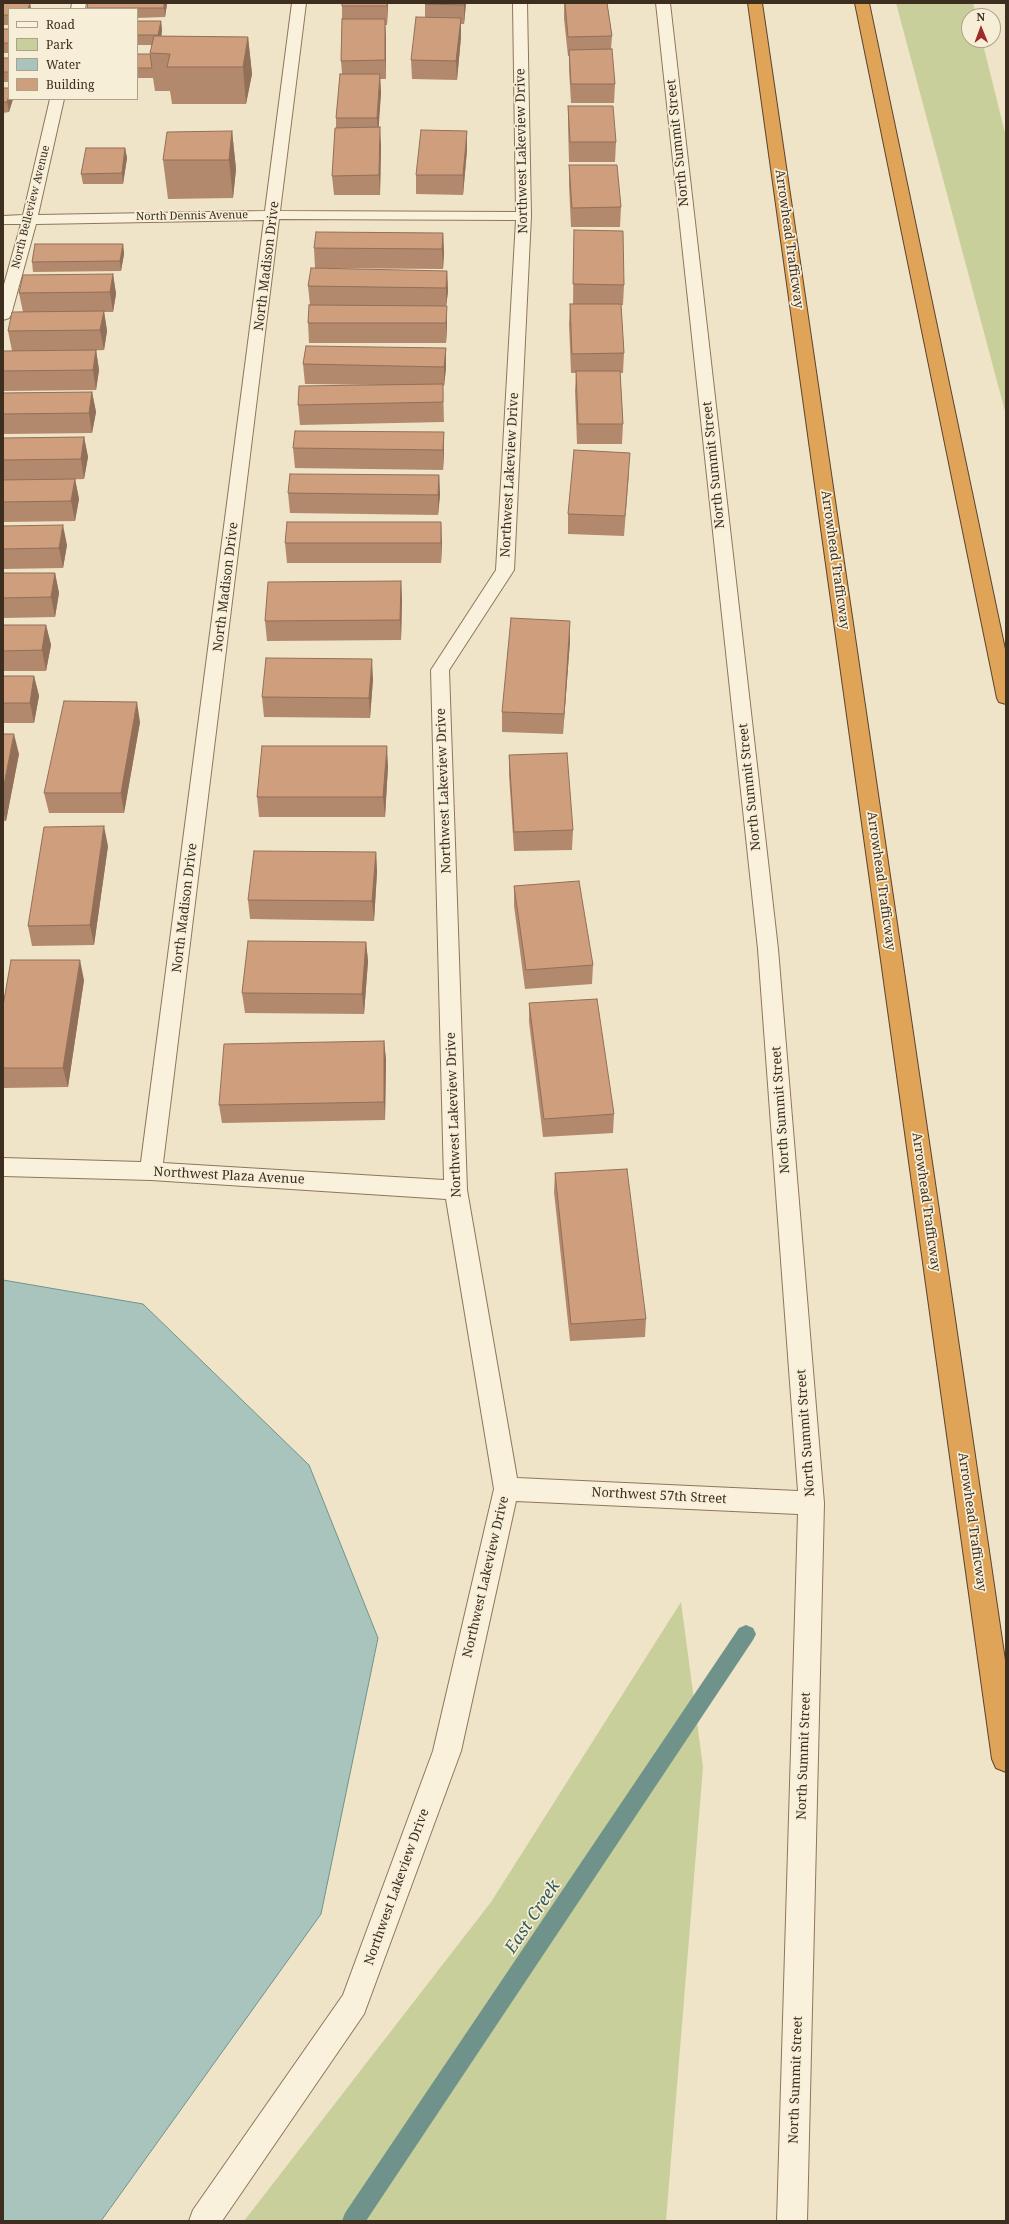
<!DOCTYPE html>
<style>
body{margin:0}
#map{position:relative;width:1009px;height:2224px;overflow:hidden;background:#f0e4c8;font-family:"Noto Serif",serif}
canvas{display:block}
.frame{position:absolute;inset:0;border:4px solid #3d2e20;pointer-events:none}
.legend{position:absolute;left:8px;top:8px;width:130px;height:92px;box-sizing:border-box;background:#f7eed8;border:1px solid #ada18e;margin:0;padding:5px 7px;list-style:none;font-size:12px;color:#3d2e20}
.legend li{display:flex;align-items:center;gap:8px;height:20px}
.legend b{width:20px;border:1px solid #ada18e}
.north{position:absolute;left:961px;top:8px;width:40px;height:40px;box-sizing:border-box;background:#f7eed8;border:1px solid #ada18e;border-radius:50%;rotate:359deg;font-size:11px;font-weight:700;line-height:16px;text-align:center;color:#3d2e20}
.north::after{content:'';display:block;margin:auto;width:14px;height:18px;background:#9e2a2b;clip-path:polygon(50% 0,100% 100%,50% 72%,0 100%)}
</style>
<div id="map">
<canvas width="1009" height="2224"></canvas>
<div class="frame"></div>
<ul class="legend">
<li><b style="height:5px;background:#faf1dc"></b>Road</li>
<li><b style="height:11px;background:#c9cf9b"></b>Park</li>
<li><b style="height:11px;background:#a9c4bc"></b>Water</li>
<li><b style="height:11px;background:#cf9f7d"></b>Building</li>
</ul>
<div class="north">N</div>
</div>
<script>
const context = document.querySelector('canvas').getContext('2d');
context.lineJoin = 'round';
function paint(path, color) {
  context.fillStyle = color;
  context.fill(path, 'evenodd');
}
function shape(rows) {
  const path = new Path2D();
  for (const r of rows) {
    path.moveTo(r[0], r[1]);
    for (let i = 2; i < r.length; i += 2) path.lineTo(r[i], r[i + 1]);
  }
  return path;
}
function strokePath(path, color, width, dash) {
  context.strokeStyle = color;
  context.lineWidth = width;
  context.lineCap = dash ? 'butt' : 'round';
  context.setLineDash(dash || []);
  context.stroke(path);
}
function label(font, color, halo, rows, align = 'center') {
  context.font = font + ' "Noto Serif",serif';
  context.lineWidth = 3.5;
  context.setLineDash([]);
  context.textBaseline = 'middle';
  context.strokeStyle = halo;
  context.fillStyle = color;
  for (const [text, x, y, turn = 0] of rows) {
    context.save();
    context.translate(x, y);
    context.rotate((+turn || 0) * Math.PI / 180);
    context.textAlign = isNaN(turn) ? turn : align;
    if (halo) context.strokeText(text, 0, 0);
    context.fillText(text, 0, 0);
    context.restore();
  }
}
paint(shape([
 [896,3,973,3,976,16,969,16,969,40,982,40,1006,137,1006,415],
 [681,1602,703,1767,666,2221,244,2221,491,1902]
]), '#c9cf9b');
const water = shape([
 [3,1280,143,1304,309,1465,378,1638,321,1914,101,2221,3,2221,3,1280]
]);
paint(water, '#a9c4bc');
strokePath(water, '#6f938a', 1);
paint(shape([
 [746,1625,753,1628,756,1634,753,1640,366,2221,342,2221,345,2213,739,1628,746,1625]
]), '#6f938a');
const minor = shape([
 [72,3,86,3,85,9,71,9,72,3],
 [292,3,306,3,280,211,516,212,513,3,527,3,531,216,514,570,449,670,467,1190,517,1478,798,1491,758,949,656,3,670,3,778,949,824,1503,807,2221,777,2221,798,1514,516,1501,461,1751,364,2014,222,2221,189,2221,193,2210,343,1995,433,1751,494,1489,446,1199,151,1180,3,1176,3,1158,141,1162,264,220,36,224,11,315,9,318,3,320,3,288,21,224,3,224,3,216,23,215,50,99,64,99,38,215,265,211,292,3],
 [279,219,516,220,496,570,431,670,444,1180,163,1163,279,219]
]);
const motorway = shape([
 [748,3,762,3,1006,1667,1006,1772,996,1768,992,1759,748,3],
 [855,3,869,3,1006,654,1006,704,999,702,997,698,855,3]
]);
strokePath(minor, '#8d765c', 2);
strokePath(motorway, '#5b4430', 2);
paint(minor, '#faf1dc');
paint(motorway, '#e0a458');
paint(shape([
 [3,3,30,3,31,9,9,9,9,25,3,25],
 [88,3,167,3,167,4,165,17,137,18,137,9,87,9],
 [342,3,388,3,387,25,385,25,386,79,380,79,381,93,378,127,381,146,380,195,334,195,332,176,336,128,336,118,342,74,341,61,342,19],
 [425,3,466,3,464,24,461,24,461,37,457,80,412,79,411,60,425,17],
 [564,3,607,3,612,36,611,49,615,84,614,103,571,103,569,69,569,56,568,56,564,19],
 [137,21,161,21,162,31,161,36,248,37,252,74,246,104,172,104,170,91,155,91,153,78,137,78,137,54,150,54,152,45,137,45],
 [3,29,9,29,9,53,3,53],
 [3,58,9,58,9,82,3,82],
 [3,88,9,99,13,99,9,112,3,113],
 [568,106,616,142,615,162,569,162,568,125],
 [232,131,236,169,233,198,168,199,163,160],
 [125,148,127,158,123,184,83,184,81,174],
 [467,150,463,195,416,194,416,175],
 [569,165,621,207,620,227,571,227,569,185],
 [574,230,624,285,623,305,621,305,624,353,623,373,620,373,623,424,622,444,577,444,575,391,576,373,571,373,569,324,570,304,573,304],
 [443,233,444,253,443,269,315,268,314,248],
 [123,244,124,254,121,271,33,272,32,262],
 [447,271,448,291,446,306,447,326,446,343,309,343,308,323,310,305,308,286],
 [113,274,116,294,113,312,104,312,107,331,104,350,12,351,8,331,23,312,19,293],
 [446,348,446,368,444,386,443,386,444,422,300,425,298,405,380,385,305,384,303,364],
 [96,350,99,370,96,390,3,391,3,351],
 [92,392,96,412,92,433,3,434,3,393],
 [444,432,444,452,443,470,295,468,293,448],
 [84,437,88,457,84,479,3,480,3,438],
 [629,473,624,536,568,534,568,514],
 [439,475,440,495,438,515,290,513,288,493],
 [75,479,79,499,75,521,3,522,3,480],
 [3,526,67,545,63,568,3,569],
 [442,542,441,563,287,563,285,543],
 [3,573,55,573,59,593,55,617,3,618],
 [401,581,402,601,401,640,267,641,265,621],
 [3,625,46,625,51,645,46,671,3,671],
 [570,641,563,734,502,732,502,712],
 [3,676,34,676,39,696,34,723,3,723],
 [373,679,370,718,264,717,262,697],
 [140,722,124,813,49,813,44,793],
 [3,734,19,754,6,821,3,821],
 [509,755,573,830,572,850,514,851,509,775],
 [388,766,385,817,259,817,257,797],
 [108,846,94,945,32,946,28,926],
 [376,852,377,872,374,921,250,919,248,900],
 [514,886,593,965,592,984,525,989,514,906],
 [366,942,368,961,364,1014,245,1013,242,993],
 [84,980,68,1087,3,1088,3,1006],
 [529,1003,614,1114,613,1133,543,1137,529,1022],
 [384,1041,386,1060,385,1120,222,1123,219,1105],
 [555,1173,646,1319,645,1337,570,1341,554,1192]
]), '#b2896c');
paint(shape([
 [30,3,31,9,28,9],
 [164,3,167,3,167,4,165,17,164,8],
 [387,3,388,3,387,25],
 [464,3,466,3,464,24],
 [461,18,461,37,457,80,456,61],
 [385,19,386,38,386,79,385,60],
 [161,21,162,31,160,45,158,35],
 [248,37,252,74,246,104,243,67],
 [380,74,381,93,378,138,377,118],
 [9,96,9,99,13,99,9,112,7,102],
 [3,123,4,129,3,133],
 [380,127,381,146,380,195,379,175],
 [232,131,236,169,233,198,229,160],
 [467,131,467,150,463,195,463,175],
 [125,148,127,158,123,184,122,173],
 [443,233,444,253,443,269,442,249],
 [123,244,124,254,121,271,120,261],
 [447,271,448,291,446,308,446,288],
 [113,274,116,294,113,312,110,292],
 [447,306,447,326,446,343,446,323],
 [104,311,107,331,104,350,100,330],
 [446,348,446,368,444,386,444,367],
 [96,350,99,370,96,390,93,370],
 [92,392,96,412,92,433,89,413],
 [444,432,444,452,443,470,443,450],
 [84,437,88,457,84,479,81,459],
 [439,475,440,495,438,515,438,495],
 [75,479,79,499,75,521,71,501],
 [441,522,442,542,441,563],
 [63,525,67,545,63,568,59,548],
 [55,573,59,593,55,617,51,597],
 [401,581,402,601,401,640,400,620],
 [570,621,570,641,563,734,564,714],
 [46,625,51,645,46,671,42,650],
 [372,659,373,679,370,718,369,698],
 [34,676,39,696,34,723,30,703],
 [137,702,140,722,124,813,121,793],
 [14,734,19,754,6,821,3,811,3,790],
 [387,746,388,766,385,817,383,797],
 [104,826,108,846,94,945,90,925],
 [376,852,377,872,374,921,372,901],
 [366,942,368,961,364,1014,362,994],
 [80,960,84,980,68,1087,63,1068],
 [384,1041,386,1060,385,1120,384,1102]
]), '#916f58');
const building = shape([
 [3,3,30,3,28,9,9,9,9,15,3,15,3,3],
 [88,3,164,3,164,8,87,8,88,3],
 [342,3,387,3,387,6,342,6,342,3],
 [425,3,464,3,464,5,425,4,425,3],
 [565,3,607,3,612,36,568,37,565,3],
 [416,17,461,18,456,61,411,60,416,17],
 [342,19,385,19,385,60,341,61,342,19],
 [137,21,161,21,158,35,137,35,137,21],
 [3,29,9,29,9,43,3,43,3,29],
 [154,36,248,37,243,67,167,67,170,54,150,53,154,36],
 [612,49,615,84,571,84,569,50,612,49],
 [137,54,150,54,152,68,137,68,137,54],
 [3,58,9,58,9,72,3,72,3,58],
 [340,74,380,74,377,118,336,118,340,74],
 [3,88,9,88,9,96,7,102,3,102,3,88],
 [568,106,613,106,616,142,570,142,568,106],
 [380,127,379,175,332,176,335,128,380,127],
 [421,130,467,131,463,175,416,175,421,130],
 [232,131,229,160,163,160,167,132,232,131],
 [86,148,125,148,122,173,81,174,86,148],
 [569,165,617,165,621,207,572,208,569,165],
 [574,230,623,231,624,285,573,284,574,230],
 [316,232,443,233,442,249,314,248,316,232],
 [35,244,123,244,120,261,32,262,35,244],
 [311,268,447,271,446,288,308,286,311,268],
 [113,274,110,292,19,293,23,275,113,274],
 [570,304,621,304,624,353,572,354,570,304],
 [309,305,447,306,446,323,308,323,309,305],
 [104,311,100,330,8,331,12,312,104,311],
 [306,346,446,348,444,367,303,364,306,346],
 [96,350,93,370,3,371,3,351,96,350],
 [576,371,620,371,623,424,578,424,576,371],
 [443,384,443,402,298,405,299,386,443,384],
 [92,392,89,413,3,414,3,393,92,392],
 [295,431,444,432,443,450,293,448,295,431],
 [84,437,81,459,3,460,3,438,84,437],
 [574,450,630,453,625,516,568,514,574,450],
 [290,474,439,475,438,495,288,493,290,474],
 [75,479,71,501,3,502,3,480,75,479],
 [287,522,441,522,441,543,285,543,287,522],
 [63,525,59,548,3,549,3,526,63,525],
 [3,573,55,573,51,597,3,598,3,573],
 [401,581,400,620,265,621,268,582,401,581],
 [511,618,570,621,564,714,502,712,511,618],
 [3,625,46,625,42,650,3,651,3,625],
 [266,658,372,659,369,698,262,697,266,658],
 [3,676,34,676,30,703,3,703,3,676],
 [64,701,137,702,121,793,44,793,64,701],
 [3,734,14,734,3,790,3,734],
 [262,746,387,746,383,797,257,797,262,746],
 [567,753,573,830,514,832,509,755,567,753],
 [104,826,90,925,28,926,44,827,104,826],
 [254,851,376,852,372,901,248,900,254,851],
 [579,881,593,965,526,970,514,886,579,881],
 [248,941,366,942,362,994,242,993,248,941],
 [11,960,80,960,63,1068,3,1068,3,1006,11,960],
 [597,999,614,1114,544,1119,529,1003,597,999],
 [384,1041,384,1102,219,1105,224,1044,384,1041],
 [627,1169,646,1319,571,1324,555,1173,627,1169]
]);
paint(building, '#cf9f7d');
strokePath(building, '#916f58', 1);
label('11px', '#3d2e20', '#f7eed8', [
 ["North Belleview Avenue",31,207,-76],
 ["North Dennis Avenue",192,216,-1]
]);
label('13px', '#3d2e20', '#f7eed8', [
 ["North Summit Street",678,143,-96],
 ["Northwest Lakeview Drive",522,151,-91],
 ["Arrowhead Trafficway",789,239,82],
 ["North Madison Drive",267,266,-83],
 ["North Summit Street",714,465,-96],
 ["Northwest Lakeview Drive",510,475,-87],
 ["Arrowhead Trafficway",835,560,82],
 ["North Madison Drive",226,587,-83],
 ["North Summit Street",750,787,-96],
 ["Northwest Lakeview Drive",444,791,-92],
 ["Arrowhead Trafficway",881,881,82],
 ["North Madison Drive",185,908,-83],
 ["North Summit Street",781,1110,-94],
 ["Northwest Lakeview Drive",454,1115,-92],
 ["Northwest Plaza Avenue",229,1176,3],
 ["Arrowhead Trafficway",926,1202,82],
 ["North Summit Street",806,1433,-94],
 ["Northwest 57th Street",659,1496,3],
 ["Arrowhead Trafficway",972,1522,82],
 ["Northwest Lakeview Drive",486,1577,-77],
 ["North Summit Street",804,1756,-88],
 ["Northwest Lakeview Drive",397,1887,-70],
 ["North Summit Street",796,2080,-88]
]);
label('italic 17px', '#2f5d5a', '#f7eed8', [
 ["East Creek",533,1917,-56]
]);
</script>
